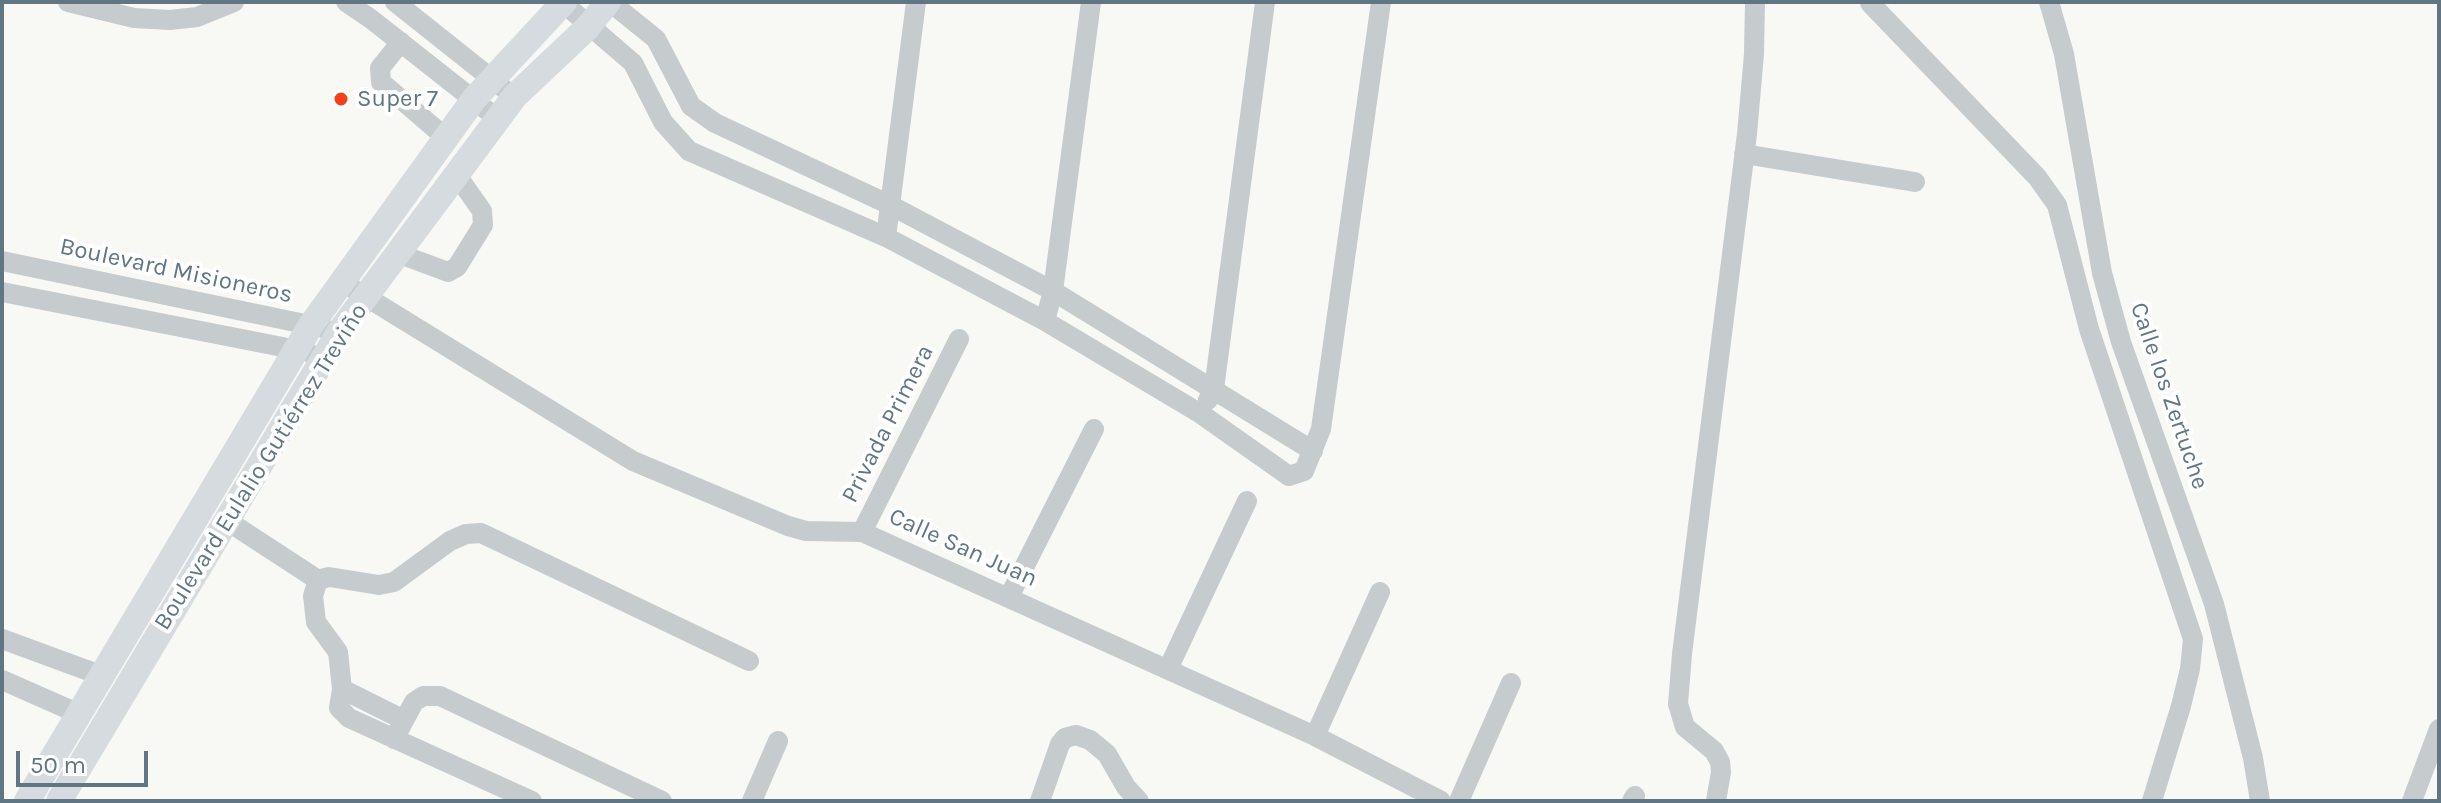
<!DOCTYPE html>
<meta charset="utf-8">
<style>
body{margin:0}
#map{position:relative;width:2441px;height:803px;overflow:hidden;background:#f8f8f5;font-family:Karla,sans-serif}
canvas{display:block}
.frame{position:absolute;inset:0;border:4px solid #607683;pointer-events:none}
.scale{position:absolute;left:16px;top:751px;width:132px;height:36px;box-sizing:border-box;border:4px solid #607683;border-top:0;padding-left:10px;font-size:24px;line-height:28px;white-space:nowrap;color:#607683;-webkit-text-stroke:6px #fff;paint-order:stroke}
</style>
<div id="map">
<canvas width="2441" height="803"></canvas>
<div class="frame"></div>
<div class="scale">50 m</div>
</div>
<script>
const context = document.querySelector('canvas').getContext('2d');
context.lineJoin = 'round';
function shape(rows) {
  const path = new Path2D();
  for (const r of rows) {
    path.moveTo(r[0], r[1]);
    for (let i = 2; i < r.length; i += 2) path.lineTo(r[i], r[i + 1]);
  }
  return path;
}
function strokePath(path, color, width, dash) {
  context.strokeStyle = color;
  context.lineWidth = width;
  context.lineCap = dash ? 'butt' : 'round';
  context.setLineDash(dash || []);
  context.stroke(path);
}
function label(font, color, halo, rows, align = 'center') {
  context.font = font + ' Karla,sans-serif';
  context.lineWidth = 8;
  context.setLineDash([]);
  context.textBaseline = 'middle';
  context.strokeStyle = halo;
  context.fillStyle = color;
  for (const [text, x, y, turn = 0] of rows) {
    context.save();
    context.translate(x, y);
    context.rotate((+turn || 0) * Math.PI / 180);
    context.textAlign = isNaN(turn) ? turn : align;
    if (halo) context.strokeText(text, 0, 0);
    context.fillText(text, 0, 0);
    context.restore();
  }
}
strokePath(shape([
 [68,2,134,18,170,20,197,17,234,2],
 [346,2,371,19,498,119],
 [395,2,502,87],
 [562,2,633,63,663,122,689,151,886,237,1045,321,1201,414,1289,476,1304,471,1321,429,1381,2],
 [610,2,656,39,691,106,715,123,890,205,1053,291,1313,451],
 [2049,2,2064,54,2102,273,2121,342,2214,604,2253,758,2260,801],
 [1870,3,2037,177,2057,205,2089,329,2193,639,2190,669,2181,706,2152,801],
 [401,42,380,68,381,82,446,138],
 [1744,154,1915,182],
 [886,237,916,2],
 [397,253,448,272,457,267,483,225,482,211,456,174],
 [2,261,324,328],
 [355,290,633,461,788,526,806,531,862,532,1315,736,1441,801],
 [2,292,308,352],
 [1045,321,1053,291,1091,2],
 [1208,400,1214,389,1265,2],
 [226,520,318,580],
 [862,532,959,339],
 [1009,597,1094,429],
 [2,639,100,675],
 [1168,669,1247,501],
 [2,680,77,713],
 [342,689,404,720],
 [1315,736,1380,592],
 [394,739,414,702,423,696,440,696,662,801],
 [532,801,349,718,339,708,342,689,338,652,316,622,313,596,318,580,329,577,379,585,394,582,450,541,466,534,481,533,749,661],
 [752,801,778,741],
 [1040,801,1060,744,1065,738,1076,735,1090,740,1107,754,1126,787,1139,801],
 [1459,801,1511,683],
 [1632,801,1635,796],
 [1716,801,1721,772,1720,762,1714,751,1685,727,1678,704,1682,654,1747,134,1754,54,1755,2],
 [2412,801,2439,729]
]), '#c6cbce', 20);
strokePath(shape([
 [27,801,311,325,474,99,564,2],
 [59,801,340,331,515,96,588,27,608,2]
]), '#d5dbdf', 26);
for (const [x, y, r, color] of [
 [341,99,8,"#f53f19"]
]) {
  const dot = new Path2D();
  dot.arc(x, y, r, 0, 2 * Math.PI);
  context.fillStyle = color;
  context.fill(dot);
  strokePath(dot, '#fff', 3);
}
label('24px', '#607683', '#fff', [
 ["Super 7",357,99]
], 'left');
label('24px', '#607683', '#fff', [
 ["Boulevard Misioneros",176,271,12],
 ["Calle los Zertuche",2169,396,71],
 ["Privada Primera",888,424,-63],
 ["Boulevard Eulalio Gutiérrez Treviño",261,467,-58],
 ["Calle San Juan",963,548,24]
]);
</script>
